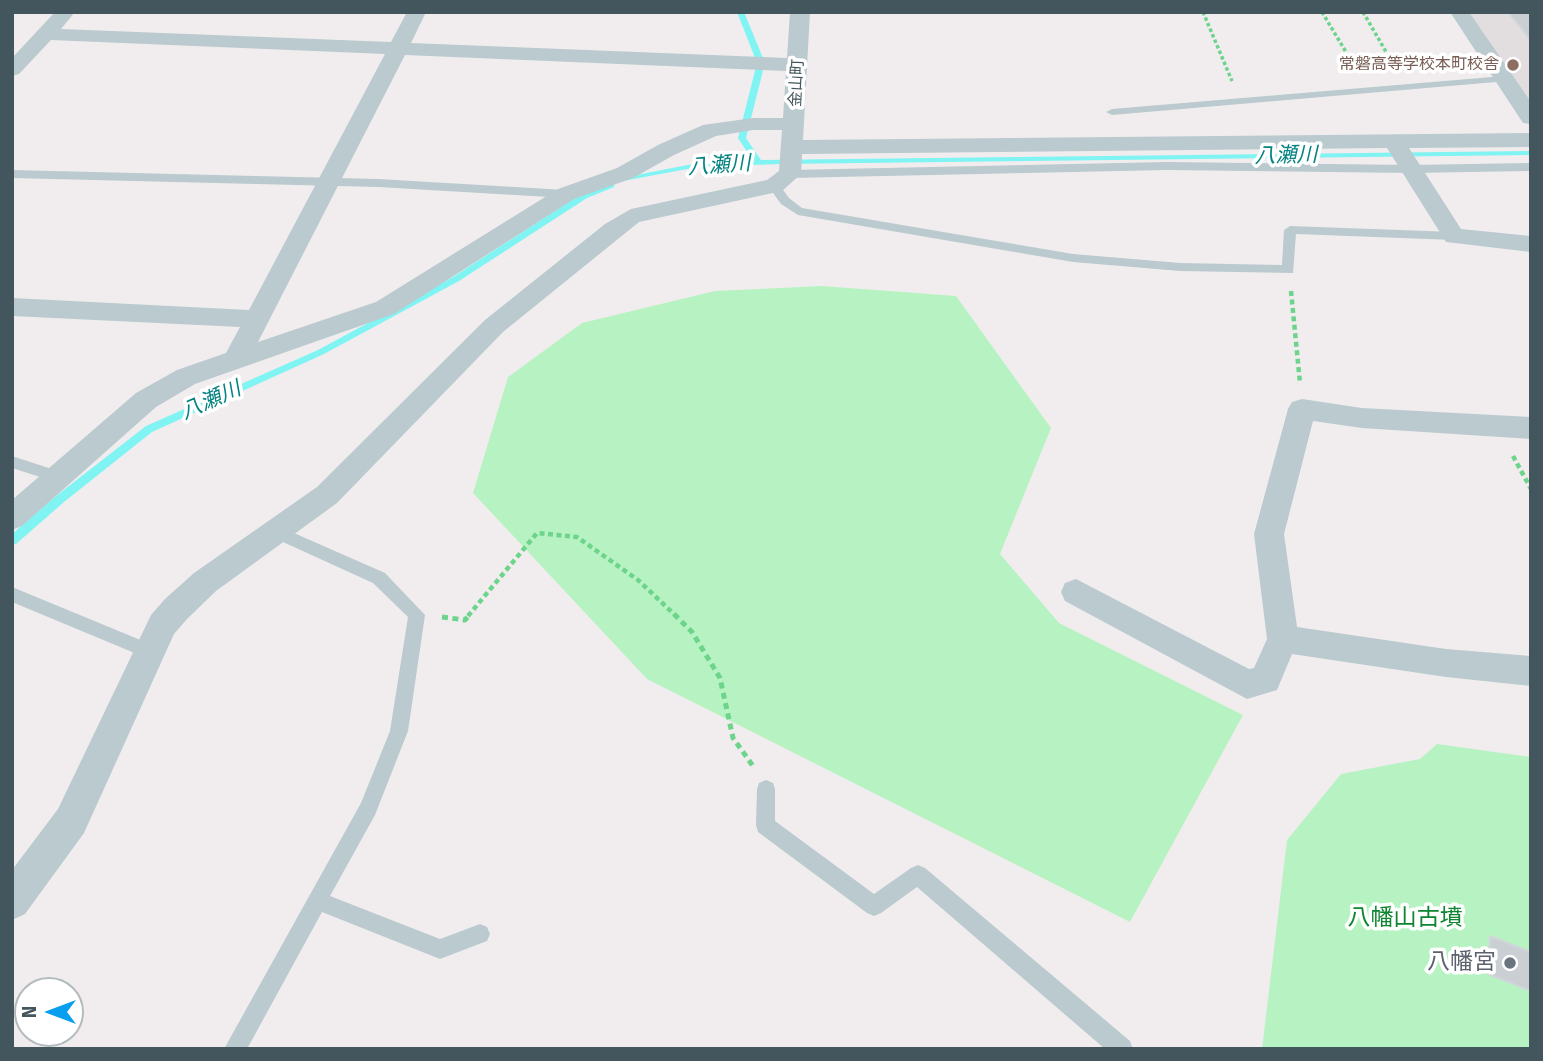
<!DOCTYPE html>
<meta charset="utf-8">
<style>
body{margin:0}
#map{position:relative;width:1543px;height:1061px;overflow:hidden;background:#f1edee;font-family:"Fira Sans",sans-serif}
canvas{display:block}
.frame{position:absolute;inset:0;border:14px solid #44565d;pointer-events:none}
.north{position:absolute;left:14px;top:977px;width:70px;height:70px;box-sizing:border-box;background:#fff;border:2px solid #b4bbbe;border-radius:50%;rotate:270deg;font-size:19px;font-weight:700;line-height:28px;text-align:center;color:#44565d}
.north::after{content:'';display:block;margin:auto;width:24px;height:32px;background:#099fef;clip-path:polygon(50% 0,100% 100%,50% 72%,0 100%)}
</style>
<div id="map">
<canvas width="1543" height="1061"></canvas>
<div class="frame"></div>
<div class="north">N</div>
</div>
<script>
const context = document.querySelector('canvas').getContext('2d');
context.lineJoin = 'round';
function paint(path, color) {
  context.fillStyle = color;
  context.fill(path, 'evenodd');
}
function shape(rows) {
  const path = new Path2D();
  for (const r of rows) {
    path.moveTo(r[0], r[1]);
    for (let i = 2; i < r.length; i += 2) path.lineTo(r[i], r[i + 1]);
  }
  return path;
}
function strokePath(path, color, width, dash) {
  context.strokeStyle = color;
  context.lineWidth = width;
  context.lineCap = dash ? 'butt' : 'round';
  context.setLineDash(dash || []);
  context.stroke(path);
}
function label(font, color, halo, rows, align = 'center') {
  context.font = font + ' "Fira Sans","Noto Sans JP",sans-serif';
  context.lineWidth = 7;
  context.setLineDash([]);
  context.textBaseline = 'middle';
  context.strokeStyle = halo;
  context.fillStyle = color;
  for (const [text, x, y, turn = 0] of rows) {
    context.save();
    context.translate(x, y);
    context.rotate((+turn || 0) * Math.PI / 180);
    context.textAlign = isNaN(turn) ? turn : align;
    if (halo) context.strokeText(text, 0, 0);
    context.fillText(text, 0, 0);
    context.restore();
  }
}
paint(shape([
 [1459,12,1531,12,1531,118]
]), '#e2dee0');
paint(shape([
 [822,286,956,296,1051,428,1000,554,1059,623,1243,715,1130,922,647,679,473,493,508,377,582,323,715,291],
 [1437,744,1531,757,1531,1049,1262,1049,1287,840,1341,774,1420,759]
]), '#b7f3c2');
paint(shape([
 [737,12,744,12,765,63,746,138,761,160,1531,151,1531,155,780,164,698,167,623,181,622,179,626,177,698,163,753,161,738,138,757,63,737,12],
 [611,182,614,183,614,187,587,198,459,281,324,354,152,432,64,502,16,544,12,545,12,534,56,496,146,426,318,350,453,277,581,194,611,182]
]), '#80f4f3');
const building = shape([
 [1508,12,1531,12,1531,40,1508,12],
 [1490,936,1531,952,1531,991,1488,974,1490,936]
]);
paint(building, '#c9cfd3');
strokePath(building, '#d1d6da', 2);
strokePath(shape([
 [1203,12,1232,81],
 [1322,12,1358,72],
 [1363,12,1396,69]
]), '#6cd48b', 3.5, [3.5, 2.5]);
strokePath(shape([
 [1291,291,1300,383],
 [1513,456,1531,489],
 [468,616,537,533,577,537,638,580,676,616]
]), '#6cd48b', 4.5, [5, 3.5]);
strokePath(shape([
 [674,614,692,632,720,678,733,738,753,766],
 [442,617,465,620,470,614]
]), '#6cd48b', 5, [6, 4.5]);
paint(shape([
 [1504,76,1509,79,1508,81,1112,115,1106,112,1112,109,1504,76],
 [1167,162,1411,165,1531,163,1531,171,1411,173,1167,170,790,178,784,174,790,170,1167,162],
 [12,170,378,179,566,190,572,194,566,198,378,187,12,178,12,170],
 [774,182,778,183,789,198,802,208,1073,254,1180,263,1282,265,1284,230,1290,226,1454,232,1460,236,1454,240,1296,234,1293,273,1180,271,1073,262,798,215,781,204,768,186,774,182],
 [12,456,64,473,67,477,59,483,12,468,12,456],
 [278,526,385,573,425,615,408,731,375,815,330,896,440,939,480,924,487,927,490,934,487,941,440,959,322,912,247,1049,224,1049,361,803,390,731,408,617,373,583,272,537,270,532,272,527,278,526],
 [12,587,155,646,158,651,155,656,149,659,12,602,12,587],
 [766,780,773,783,775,789,775,821,874,894,911,868,918,865,925,868,1130,1041,1133,1049,1105,1049,917,887,881,913,874,916,867,913,758,832,756,825,757,789,759,783,766,780]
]), '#bacace');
paint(shape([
 [55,12,75,12,61,29,391,42,407,12,426,12,411,43,787,58,790,12,810,12,803,140,1531,133,1531,147,1409,148,1461,229,1531,236,1531,252,1446,242,1387,148,802,154,801,174,782,191,639,222,503,332,337,503,216,591,187,619,174,634,84,833,25,914,12,920,12,870,58,809,151,615,165,599,194,573,317,487,485,320,605,224,631,209,767,180,779,171,782,130,753,130,716,136,674,155,633,178,574,199,394,314,195,384,156,407,22,526,12,530,12,500,136,393,177,370,226,353,240,327,12,316,12,298,249,310,385,54,51,40,19,74,12,76,12,58,55,12],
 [405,55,786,71,783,118,753,118,703,125,658,145,617,168,558,189,376,302,258,342,405,55],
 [1450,12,1469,12,1531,102,1531,124,1523,123,1450,12],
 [1302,399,1362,408,1531,417,1531,439,1362,428,1313,421,1284,534,1297,627,1446,649,1531,656,1531,686,1446,677,1292,654,1277,690,1247,699,1065,601,1061,592,1065,583,1076,579,1249,669,1254,668,1267,639,1254,534,1288,409,1292,402,1302,399]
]), '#bacace');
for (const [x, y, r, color] of [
 [1513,65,7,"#8d6e63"],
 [1510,963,7,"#6b7280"]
]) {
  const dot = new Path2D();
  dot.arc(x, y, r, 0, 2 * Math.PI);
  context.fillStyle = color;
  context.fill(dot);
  strokePath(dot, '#fff', 2.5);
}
label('16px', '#785e54', '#fff', [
 ["常磐高等学校本町校舎",1499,65]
], 'right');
label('16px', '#44565d', '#fff', [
 ["金山町",797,83,-87]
]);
label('italic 21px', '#058382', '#fff', [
 ["八瀬川",1286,156,-1],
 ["八瀬川",719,166,-4],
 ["八瀬川",211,401,-24]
]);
label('23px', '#0e8530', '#fff', [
 ["八幡山古墳",1405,919]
]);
label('23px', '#5b616d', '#fff', [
 ["八幡宮",1496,963]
], 'right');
</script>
